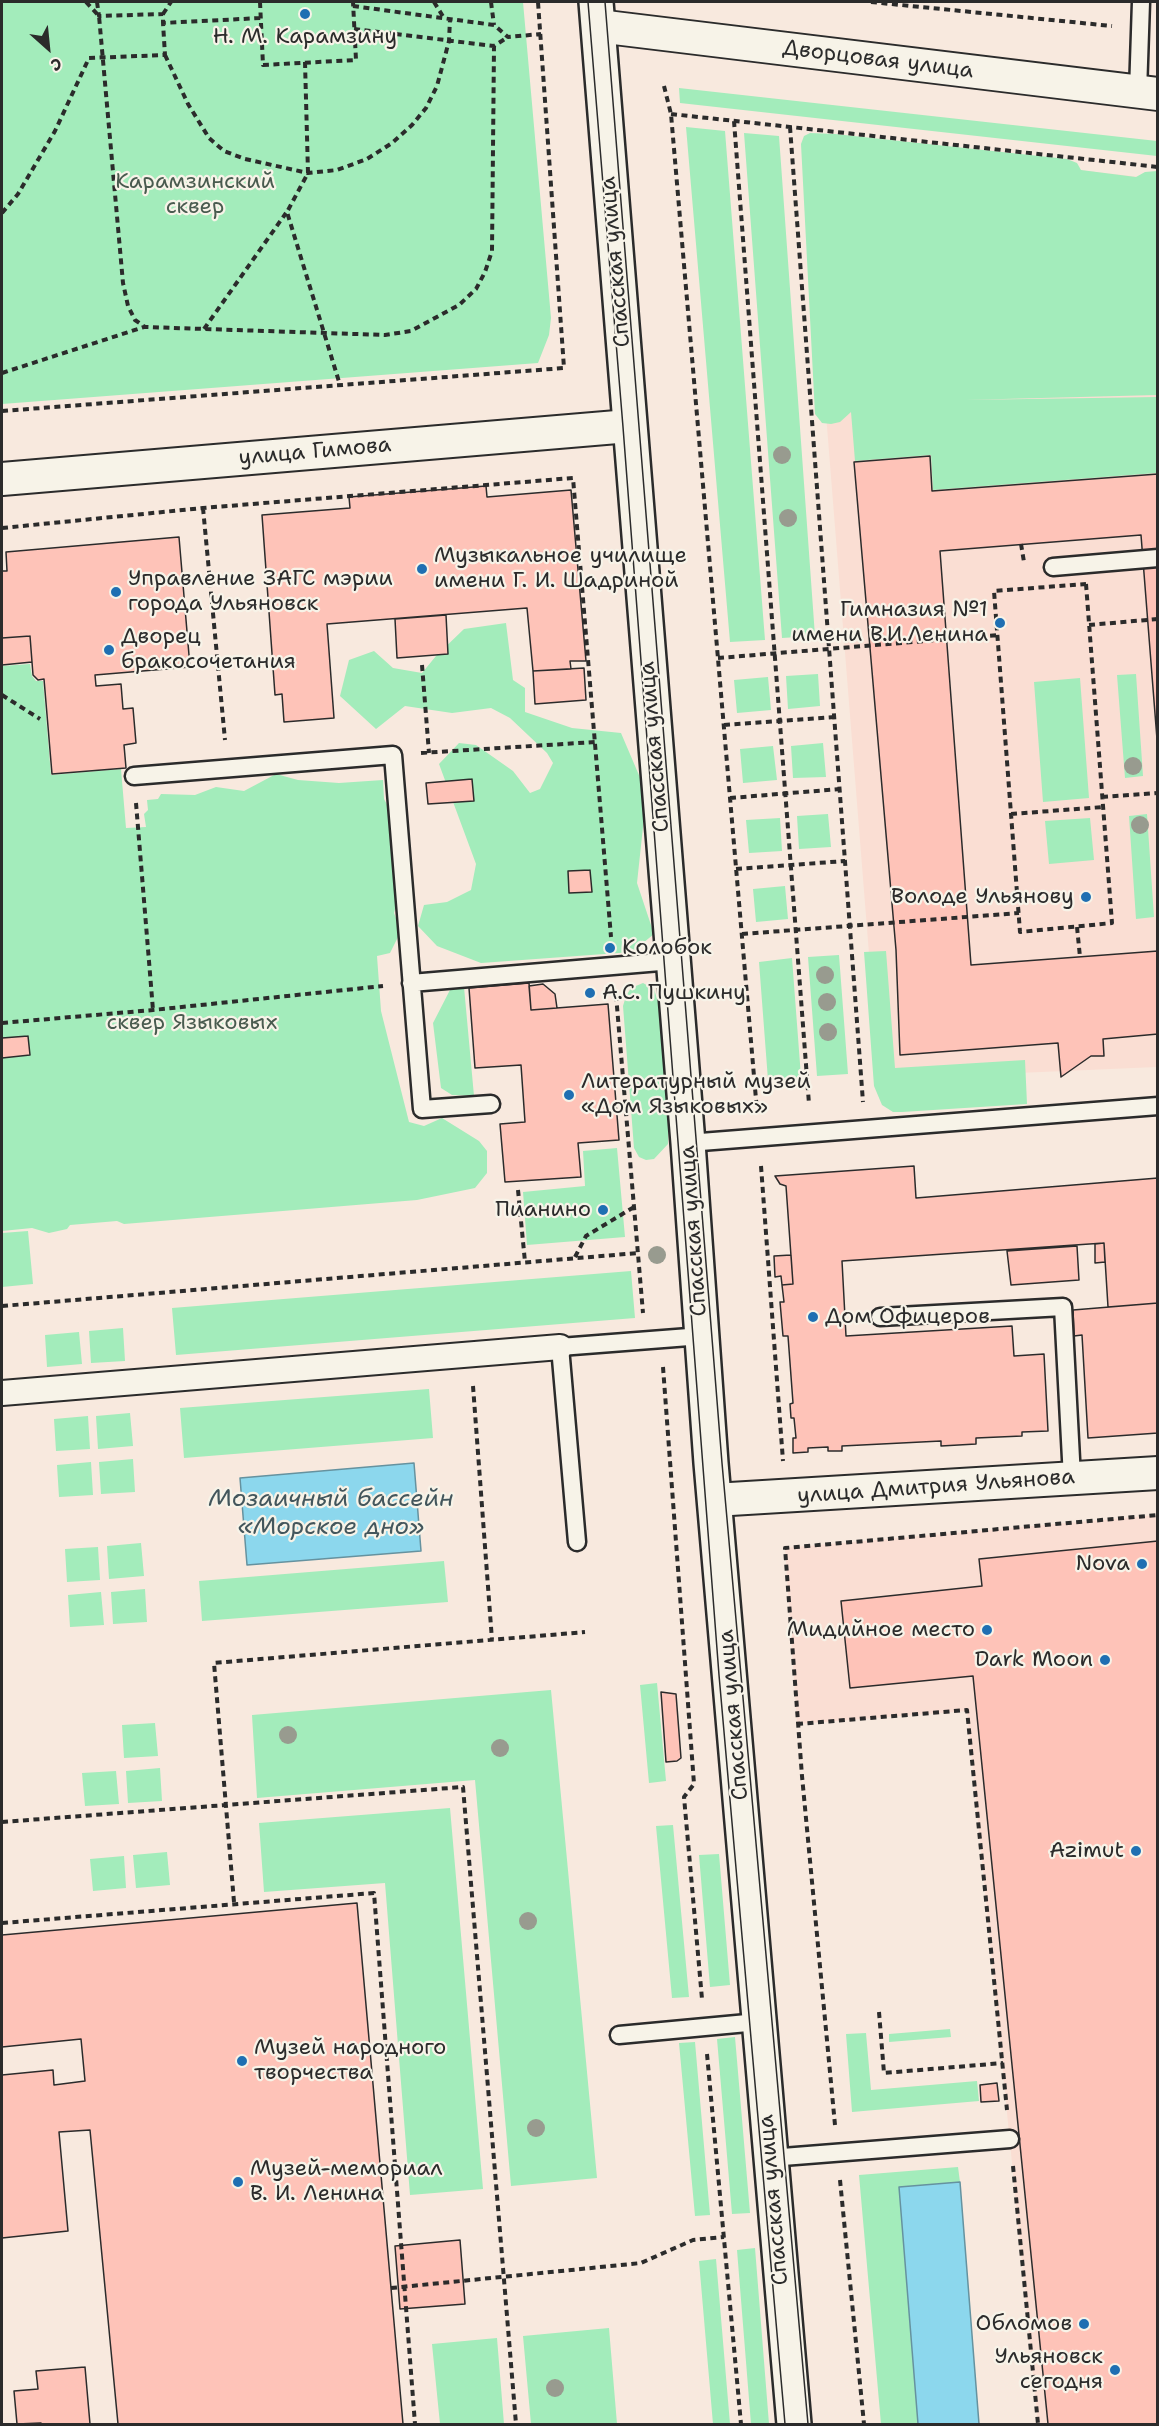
<!DOCTYPE html>
<meta charset="utf-8">
<style>
body{margin:0}
#map{position:relative;width:1159px;height:2426px;overflow:hidden;background:#f8e9de;font-family:"Shantell Sans",sans-serif}
canvas{display:block}
.frame{position:absolute;inset:0;border:3px solid #2b2b2b;pointer-events:none}
.north{position:absolute;left:18px;top:18px;width:60px;height:60px;-webkit-text-stroke:4px #f7f3e8;paint-order:stroke;rotate:153deg;font-size:16px;font-weight:700;line-height:24px;text-align:center;color:#2b2b2b}
.north::after{content:'';display:block;margin:auto;width:21px;height:27px;background:#2b2b2b;clip-path:polygon(50% 0,100% 100%,50% 72%,0 100%)}
</style>
<div id="map">
<canvas width="1159" height="2426"></canvas>
<div class="frame"></div>
<div class="north">С</div>
</div>
<script>
const context = document.querySelector('canvas').getContext('2d');
context.lineJoin = 'round';
function paint(path, color) {
  context.fillStyle = color;
  context.fill(path, 'evenodd');
}
function shape(rows) {
  const path = new Path2D();
  for (const r of rows) {
    path.moveTo(r[0], r[1]);
    for (let i = 2; i < r.length; i += 2) path.lineTo(r[i], r[i + 1]);
  }
  return path;
}
function strokePath(path, color, width, dash) {
  context.strokeStyle = color;
  context.lineWidth = width;
  context.lineCap = dash ? 'butt' : 'round';
  context.setLineDash(dash || []);
  context.stroke(path);
}
function label(font, color, halo, rows, align = 'center') {
  context.font = font + ' "Shantell Sans",sans-serif';
  context.lineWidth = 4.5;
  context.setLineDash([]);
  context.textBaseline = 'middle';
  context.strokeStyle = halo;
  context.fillStyle = color;
  for (const [text, x, y, turn = 0] of rows) {
    context.save();
    context.translate(x, y);
    context.rotate((+turn || 0) * Math.PI / 180);
    context.textAlign = isNaN(turn) ? turn : align;
    if (halo) context.strokeText(text, 0, 0);
    context.fillText(text, 0, 0);
    context.restore();
  }
}
paint(shape([
 [804,138,1157,179,1157,1067,879,1079],
 [1157,1515,1157,2424,1038,2424,967,1711,797,1724,785,1548]
]), '#faded3');
paint(shape([
 [2,2,523,2,551,318,549,335,538,363,2,404],
 [679,88,1157,141,1157,156,680,103],
 [686,127,725,131,765,640,730,642],
 [744,133,779,136,815,636,782,638],
 [810,133,835,134,1067,159,1077,163,1081,170,1136,177,1145,172,1157,171,1157,395,964,400,1157,397,1157,473,933,490,931,455,855,461,851,412,840,422,831,424,822,423,815,414,801,144,804,136],
 [506,623,513,680,525,688,525,712,572,728,621,733,644,787,643,827,637,883,654,934,632,952,481,963,437,946,418,926,424,905,447,902,471,890,476,864,439,764,459,743,476,745,513,771,530,793,540,789,553,763,547,753,510,718,491,708,452,713,405,706,376,729,340,696,349,660,374,651,393,668,422,673,436,656,464,629],
 [30,664,32,676,36,681,43,681,51,775,121,769,126,828,146,827,144,814,148,810,147,800,158,799,161,794,195,795,216,787,244,791,276,774,298,780,339,783,383,780,384,799,392,814,399,894,394,913,401,931,390,953,377,956,381,1011,409,1122,424,1126,442,1118,479,1141,487,1151,487,1173,475,1188,417,1200,124,1224,117,1221,70,1225,67,1229,49,1233,32,1228,2,1231,2,666],
 [818,674,820,706,788,709,786,676],
 [1136,674,1143,776,1125,778,1117,675],
 [768,677,771,710,737,713,734,680],
 [1080,678,1089,798,1043,802,1034,682],
 [823,743,826,777,793,778,791,746],
 [773,746,777,780,743,783,740,749],
 [828,814,831,847,799,849,797,816],
 [1147,814,1154,917,1136,919,1129,816],
 [780,818,782,851,749,853,746,820],
 [1090,818,1094,860,1049,864,1045,821],
 [785,886,788,919,756,922,753,889],
 [886,951,895,1068,1025,1060,1027,1104,902,1112,893,1112,882,1105,874,1086,864,952],
 [839,955,848,1074,817,1076,808,957],
 [792,958,801,1077,768,1080,759,962],
 [643,983,654,989,660,1008,669,1113,668,1144,654,1159,646,1160,639,1157,634,1148,623,1006,626,996,631,988],
 [464,987,474,1096,452,1095,441,1088,433,1023,451,988],
 [617,1148,625,1237,527,1245,523,1192,585,1186,583,1151],
 [28,1231,33,1284,2,1287,2,1233],
 [631,1271,635,1318,176,1355,172,1308],
 [123,1328,125,1361,91,1363,89,1331],
 [79,1332,82,1364,47,1367,45,1335],
 [429,1389,433,1438,184,1458,180,1408],
 [130,1413,133,1446,98,1449,96,1416],
 [88,1416,90,1449,56,1451,54,1419],
 [133,1459,135,1492,101,1494,99,1462],
 [91,1462,93,1495,59,1497,57,1465],
 [141,1543,144,1576,109,1579,107,1546],
 [98,1547,100,1580,67,1582,65,1549],
 [444,1561,448,1602,202,1621,199,1581],
 [145,1589,147,1622,113,1624,111,1592],
 [101,1592,104,1625,70,1627,68,1595],
 [657,1683,666,1781,649,1783,640,1685],
 [551,1690,597,2178,511,2186,475,1780,257,1798,252,1715],
 [155,1723,158,1756,124,1758,122,1725],
 [160,1768,162,1801,128,1803,126,1771],
 [116,1771,119,1804,85,1806,82,1773],
 [450,1808,483,2189,410,2195,385,1883,264,1892,259,1823],
 [673,1825,689,1997,672,1998,656,1826],
 [167,1852,170,1885,136,1888,133,1855],
 [719,1854,730,1985,710,1987,699,1855],
 [124,1856,126,1888,93,1891,90,1859],
 [950,2029,951,2037,889,2042,889,2034],
 [866,2033,871,2090,977,2081,979,2101,852,2112,846,2034],
 [735,2037,750,2213,732,2214,717,2039],
 [695,2042,710,2215,695,2216,679,2043],
 [958,2167,960,2182,899,2187,918,2424,881,2424,859,2175],
 [755,2248,769,2424,751,2424,737,2250],
 [716,2259,730,2424,713,2424,699,2261],
 [609,2328,617,2424,531,2424,523,2336],
 [497,2338,504,2424,440,2424,432,2344]
]), '#a3ecbb');
const water = shape([
 [414,1463,421,1551,247,1565,240,1478,414,1463],
 [960,2182,979,2424,918,2424,899,2187,960,2182]
]);
paint(water, '#8cd7ed');
strokePath(water, '#65929f', 1.5);
const building = shape([
 [930,456,932,491,1158,474,1158,752,1141,535,940,551,971,965,1158,951,1158,1034,1103,1039,1104,1056,1091,1056,1061,1077,1058,1043,900,1055,896,950,854,462,930,456],
 [486,486,487,497,571,490,586,661,570,661,571,669,533,671,527,608,327,624,334,718,284,722,282,694,275,695,262,515,350,508,349,497,486,486],
 [179,537,190,667,95,675,96,686,121,684,123,709,133,708,136,743,124,745,126,768,52,774,44,679,38,680,33,675,30,636,2,638,2,571,7,571,6,552,179,537],
 [446,615,448,654,397,658,395,619,446,615],
 [30,636,32,662,2,665,2,638,30,636],
 [584,668,586,700,535,704,533,671,584,668],
 [472,779,474,801,428,804,426,783,472,779],
 [590,870,592,892,569,893,568,871,590,870],
 [529,983,531,1010,608,1004,619,1140,578,1143,581,1177,505,1182,500,1124,525,1122,521,1065,475,1068,469,988,529,983],
 [543,984,555,994,557,1008,531,1010,529,986,543,984],
 [28,1036,30,1055,2,1058,2,1038,28,1036],
 [914,1166,916,1198,1158,1178,1158,1303,1108,1307,1104,1243,842,1261,846,1336,1012,1326,1014,1356,1044,1354,1048,1431,1022,1432,1022,1436,976,1438,976,1444,941,1446,941,1441,842,1446,842,1451,828,1451,828,1447,808,1448,808,1452,793,1453,793,1438,796,1438,794,1418,791,1418,790,1404,793,1403,788,1336,783,1336,780,1302,784,1302,782,1285,793,1284,786,1186,780,1184,775,1176,914,1166],
 [1104,1243,1105,1262,1095,1263,1095,1244,1104,1243],
 [1077,1246,1079,1280,1011,1285,1007,1251,1077,1246],
 [791,1255,793,1284,782,1285,781,1276,775,1277,774,1256,791,1255],
 [1158,1303,1158,1433,1088,1438,1082,1335,1074,1336,1073,1310,1158,1303],
 [1158,1541,1158,2424,1048,2424,973,1676,850,1688,841,1601,982,1586,979,1559,1158,1541],
 [661,1692,676,1694,681,1758,677,1761,666,1762,661,1692],
 [357,1903,403,2424,118,2424,90,2130,59,2132,68,2231,2,2238,2,2075,53,2070,54,2085,85,2081,81,2039,2,2047,2,1935,357,1903],
 [997,2083,999,2101,981,2102,980,2085,997,2083],
 [460,2240,465,2304,400,2309,395,2246,460,2240],
 [85,2367,90,2424,41,2424,41,2423,17,2424,14,2391,38,2389,36,2371,85,2367]
]);
paint(building, '#fec3b8');
strokePath(building, '#2b2b2b', 1.5);
const service = shape([
 [1138,92,1141,2],
 [1053,567,1158,558],
 [134,776,393,755,422,1109,491,1104],
 [411,983,672,961],
 [688,1143,1158,1106],
 [880,1317,1063,1307,1072,1478],
 [577,1542,560,1347,702,1336],
 [619,2035,758,2022],
 [770,2158,1010,2139]
]);
const pedestrian = shape([
 [2,1393,560,1347]
]);
const minor = shape([
 [598,26,1158,94],
 [2,479,629,426],
 [714,1500,1158,1473]
]);
const tertiary = shape([
 [596,2,688,1143,711,1463,794,2424]
]);
strokePath(service, '#2b2b2b', 21);
strokePath(pedestrian, '#2b2b2b', 28);
strokePath(minor, '#2b2b2b', 36);
strokePath(tertiary, '#2b2b2b', 38);
strokePath(shape([
 [86,2,99,16,123,283,128,306,135,320,145,327,385,335,411,331,459,305,476,289,485,272,492,251,494,46],
 [97,2,99,16,163,14,163,23,261,18],
 [260,2,263,65,356,60,353,2],
 [434,2,444,18],
 [491,2,494,25],
 [871,2,1112,26],
 [353,6,494,25,508,37,541,34],
 [163,14,171,2],
 [354,29,494,46,508,37],
 [165,55,188,104,209,138,224,151,245,159,308,173,337,170,367,159,392,143,412,125,426,108,437,86,449,41,450,19],
 [305,62,308,173,287,212,340,385],
 [664,86,671,114,757,1111],
 [671,114,1158,167],
 [734,121,809,1104],
 [790,127,863,1102],
 [2,213,18,194,55,131,89,58,165,55,163,23],
 [204,329,286,213],
 [2,373,144,327],
 [2,411,564,368,538,2],
 [203,508,225,740],
 [2,528,203,508,573,478,611,937],
 [1021,544,1024,562],
 [1086,584,1112,923,1020,932,994,591,1086,584],
 [1089,625,1158,619],
 [718,658,998,635],
 [422,665,429,753],
 [2,695,40,719],
 [724,725,834,717],
 [421,753,595,742],
 [1102,797,1158,793],
 [730,798,840,789],
 [136,803,153,1010],
 [1011,814,1103,807],
 [736,869,845,861],
 [1077,927,1080,957],
 [742,934,1019,913],
 [616,995,643,1313],
 [2,1023,153,1010,383,986],
 [761,1166,783,1461],
 [518,1190,525,1262],
 [575,1257,586,1236,634,1207],
 [2,1306,638,1253],
 [663,1367,694,1784,684,1797,702,1999],
 [473,1386,492,1640],
 [797,1724,967,1710,1007,2110],
 [2,1822,463,1787,516,2424],
 [234,1902,214,1663,585,1632],
 [2,1923,374,1893,415,2424],
 [879,2012,884,2073,1003,2063],
 [707,2054,741,2424],
 [835,2125,802,1776,785,1548,1158,1515],
 [1013,2166,1038,2424],
 [840,2180,864,2424],
 [391,2288,641,2263,693,2240,724,2237]
]), '#2b2b2b', 4, [6, 4.5]);
strokePath(service, '#f7f3e8', 16);
strokePath(pedestrian, '#f7f3e8', 24);
strokePath(minor, '#f7f3e8', 32);
strokePath(tertiary, '#f7f3e8', 33);
strokePath(shape([
 [588,2,623,427,719,1675,785,2424],
 [605,2,722,1463,808,2424]
]), '#2b2b2b', 1.5);
context.fillStyle = '#989b8f';
for (const [x, y] of [
 [782,455],
 [788,518],
 [1133,766],
 [1140,825],
 [825,975],
 [827,1002],
 [828,1032],
 [657,1255],
 [288,1735],
 [500,1748],
 [528,1921],
 [536,2128],
 [555,2388]
]) {
  context.beginPath();
  context.arc(x, y, 9, 0, 2 * Math.PI);
  context.fill();
}
for (const [x, y, r, color] of [
 [305,14,6,"#1f6fb2"],
 [422,569,6,"#1f6fb2"],
 [116,592,6,"#1f6fb2"],
 [1000,623,6,"#1f6fb2"],
 [109,650,6,"#1f6fb2"],
 [1086,897,6,"#1f6fb2"],
 [610,948,6,"#1f6fb2"],
 [590,993,6,"#1f6fb2"],
 [569,1095,6,"#1f6fb2"],
 [603,1210,6,"#1f6fb2"],
 [813,1317,6,"#1f6fb2"],
 [1142,1564,6,"#1f6fb2"],
 [987,1630,6,"#1f6fb2"],
 [1105,1660,6,"#1f6fb2"],
 [1136,1851,6,"#1f6fb2"],
 [242,2061,6,"#1f6fb2"],
 [238,2182,6,"#1f6fb2"],
 [1084,2324,6,"#1f6fb2"],
 [1115,2370,6,"#1f6fb2"]
]) {
  const dot = new Path2D();
  dot.arc(x, y, r, 0, 2 * Math.PI);
  context.fillStyle = color;
  context.fill(dot);
  strokePath(dot, '#f7f3e8', 2);
}
label('22px', '#2b2b2b', '#f7f3e8', [
 ["Н. М. Карамзину",305,37,"center"],
 ["Музыкальное училище",434,556],
 ["имени Г. И. Шадриной",434,581],
 ["Управление ЗАГС мэрии",128,579],
 ["города Ульяновск",128,604],
 ["Гимназия №1",988,610,"right"],
 ["имени В.И.Ленина",988,635,"right"],
 ["Дворец",121,637],
 ["бракосочетания",121,662],
 ["Володе Ульянову",1074,897,"right"],
 ["Колобок",622,948],
 ["А.С. Пушкину",602,993],
 ["Литературный музей",581,1082],
 ["«Дом Языковых»",581,1107],
 ["Пианино",591,1210,"right"],
 ["Дом Офицеров",825,1317],
 ["Nova",1130,1564,"right"],
 ["Мидийное место",975,1630,"right"],
 ["Dark Moon",1093,1660,"right"],
 ["Azimut",1124,1851,"right"],
 ["Музей народного",254,2048],
 ["творчества",254,2073],
 ["Музей-мемориал",250,2169],
 ["В. И. Ленина",250,2194],
 ["Обломов",1072,2324,"right"],
 ["Ульяновск",1103,2357,"right"],
 ["сегодня",1103,2382,"right"]
], 'left');
label('22px', '#2b2b2b', '#f7f3e8', [
 ["Дворцовая улица",878,60,7],
 ["Спасская улица",616,262,-95],
 ["улица Гимова",315,452,-5],
 ["Спасская улица",655,747,-95],
 ["Спасская улица",694,1231,-94],
 ["улица Дмитрия Ульянова",936,1487,-4],
 ["Спасская улица",734,1715,-95],
 ["Спасская улица",774,2200,-95]
]);
label('22px', '#495b4f', '#f7f3e8', [
 ["Карамзинский",195,182],
 ["сквер",195,207],
 ["сквер Языковых",192,1023]
]);
label('italic 24px', '#43565c', '#f7f3e8', [
 ["Мозаичный бассейн",331,1500],
 ["«Морское дно»",331,1528]
]);
</script>
